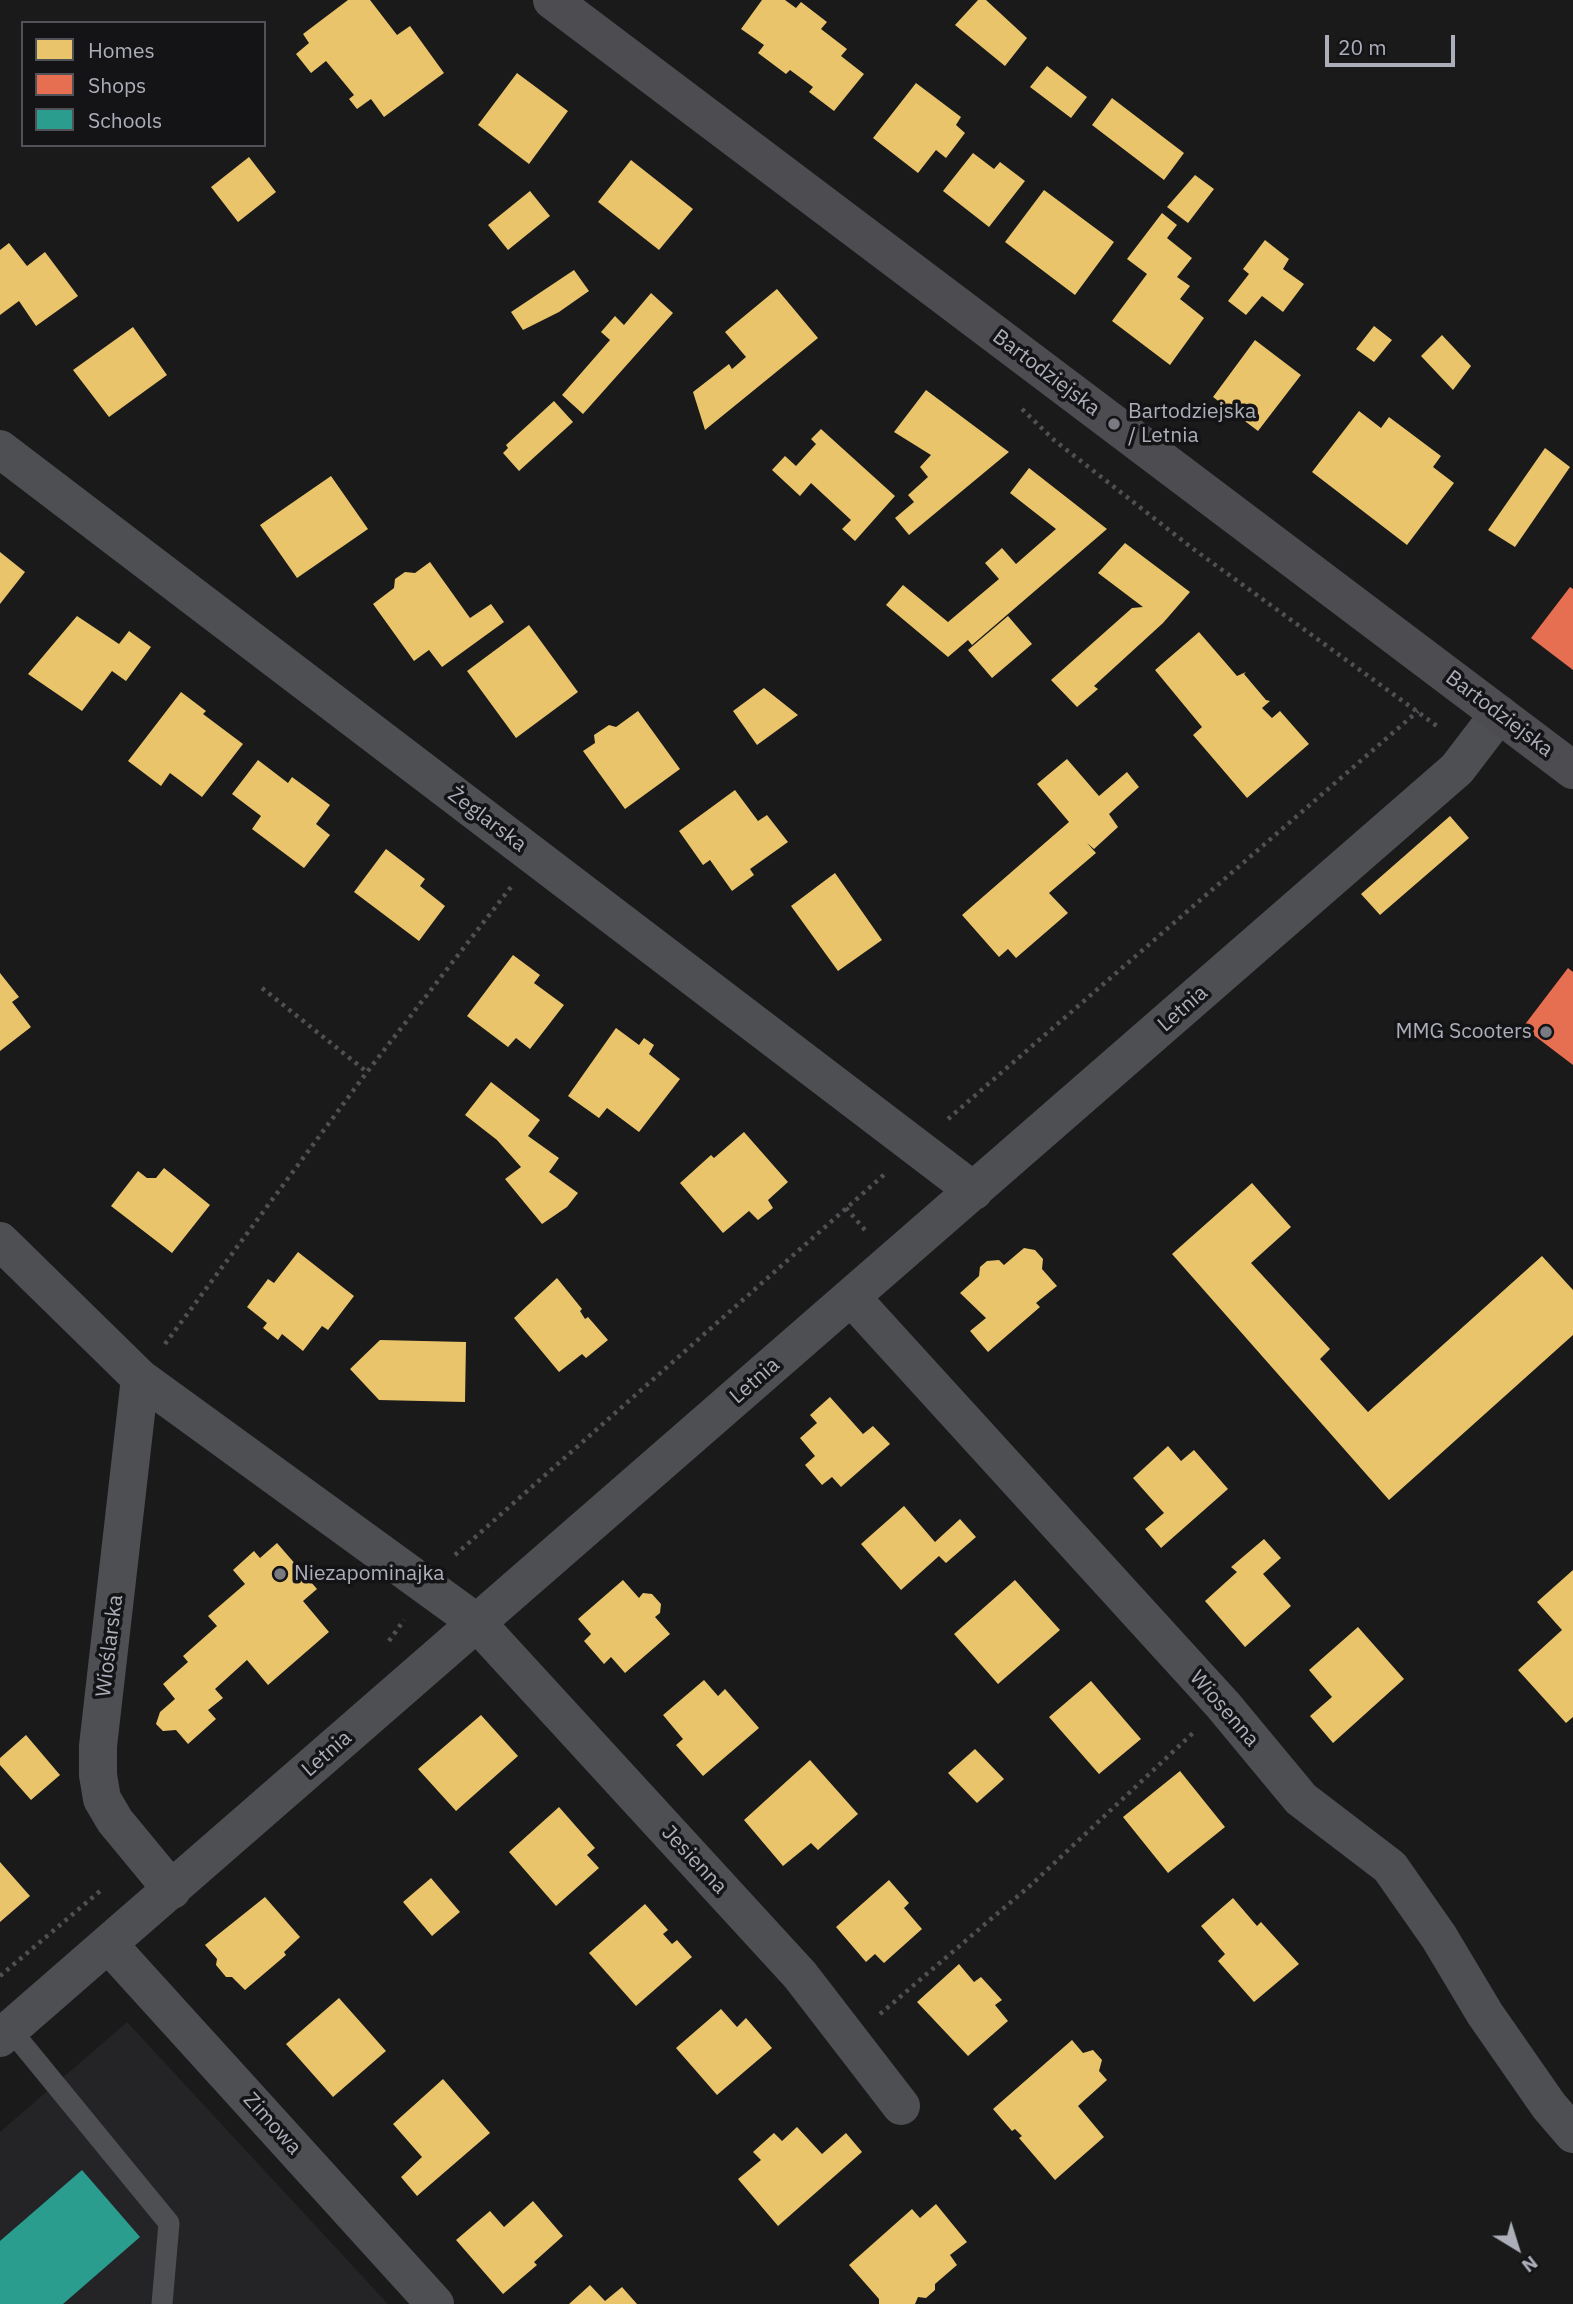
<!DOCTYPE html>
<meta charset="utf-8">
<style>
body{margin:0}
#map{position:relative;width:1573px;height:2304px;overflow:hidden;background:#1a1a1a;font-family:"IBM Plex Sans",sans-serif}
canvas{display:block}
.legend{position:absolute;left:21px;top:21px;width:245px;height:126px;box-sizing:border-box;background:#141416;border:2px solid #515258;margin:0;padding:9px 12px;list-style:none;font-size:21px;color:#acaeba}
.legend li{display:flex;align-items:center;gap:14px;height:35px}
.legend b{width:35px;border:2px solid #515258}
.north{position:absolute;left:1482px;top:2213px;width:70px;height:70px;-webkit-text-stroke:5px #141416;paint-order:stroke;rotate:142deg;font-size:19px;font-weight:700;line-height:28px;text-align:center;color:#acaeba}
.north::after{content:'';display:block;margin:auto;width:24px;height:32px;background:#acaeba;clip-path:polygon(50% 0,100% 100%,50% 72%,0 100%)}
.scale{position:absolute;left:1325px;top:35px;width:130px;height:32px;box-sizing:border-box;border:4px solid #acaeba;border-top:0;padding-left:9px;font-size:21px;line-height:24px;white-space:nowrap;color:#acaeba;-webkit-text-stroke:5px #141416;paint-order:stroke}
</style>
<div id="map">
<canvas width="1573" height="2304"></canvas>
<ul class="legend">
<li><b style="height:19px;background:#e9c46a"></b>Homes</li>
<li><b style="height:19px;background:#e76f51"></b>Shops</li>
<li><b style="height:19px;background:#2a9d8f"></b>Schools</li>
</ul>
<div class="north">N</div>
<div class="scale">20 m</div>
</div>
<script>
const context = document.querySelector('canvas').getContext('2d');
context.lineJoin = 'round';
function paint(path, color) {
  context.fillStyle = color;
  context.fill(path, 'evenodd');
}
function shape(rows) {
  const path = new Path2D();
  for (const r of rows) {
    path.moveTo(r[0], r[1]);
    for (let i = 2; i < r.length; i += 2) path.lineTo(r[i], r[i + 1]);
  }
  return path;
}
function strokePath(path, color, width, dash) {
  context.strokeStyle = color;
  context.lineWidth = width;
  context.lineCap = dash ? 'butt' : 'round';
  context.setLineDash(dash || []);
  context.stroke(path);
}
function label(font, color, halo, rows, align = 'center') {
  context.font = font + ' "IBM Plex Sans",sans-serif';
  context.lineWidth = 7;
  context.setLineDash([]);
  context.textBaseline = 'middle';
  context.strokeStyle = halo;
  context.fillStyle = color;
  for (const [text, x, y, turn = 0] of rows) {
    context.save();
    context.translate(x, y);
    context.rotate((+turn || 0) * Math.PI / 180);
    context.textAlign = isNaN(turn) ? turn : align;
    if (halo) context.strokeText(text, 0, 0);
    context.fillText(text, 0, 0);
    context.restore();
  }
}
paint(shape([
 [127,2022,388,2304,0,2304,0,2132]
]), '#242426');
paint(shape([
 [348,0,370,0,397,35,410,26,444,73,384,117,371,99,357,109,349,99,354,95,326,61,311,73,296,54,309,43,303,34],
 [762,0,785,0,796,8,801,2,827,22,821,29,847,49,841,56,864,74,834,111,809,92,813,87,790,70,786,74,758,53,764,45,741,29],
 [978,0,986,0,1027,38,1005,66,955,25],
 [1047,66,1087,97,1071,118,1030,87],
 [517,73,568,111,529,164,478,125],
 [916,83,961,117,956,125,965,133,946,158,936,150,918,173,873,138],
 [1112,98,1184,153,1164,180,1092,125],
 [973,153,994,169,1000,162,1025,181,989,227,943,191],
 [249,157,276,192,238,222,211,187],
 [631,160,693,209,659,250,598,202],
 [1195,175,1214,189,1188,223,1167,207],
 [1044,190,1114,242,1075,295,1005,242],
 [530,191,550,216,508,250,488,225],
 [1162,213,1177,225,1167,238,1192,258,1177,277,1190,286,1180,299,1204,318,1170,365,1112,321,1147,274,1127,259],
 [1265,240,1289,259,1283,269,1304,284,1283,312,1262,296,1246,315,1228,301,1249,274,1243,269],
 [9,243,27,266,45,252,78,296,36,326,19,301,0,315,0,250],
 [574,270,589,291,559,312,523,330,511,312],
 [777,289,818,338,705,430,693,392,729,364,732,369,746,357,725,332],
 [651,293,673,313,583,414,562,395,610,340,601,332,615,316,624,325],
 [1374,326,1392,340,1374,362,1356,349],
 [133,327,167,375,109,417,73,370],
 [1442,335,1471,366,1453,390,1421,356],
 [1255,340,1301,375,1258,431,1213,397],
 [926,390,1009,452,909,535,895,518,914,502,908,495,928,477,920,467,931,455,894,432],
 [554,401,573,422,519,471,503,453,508,448,506,445],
 [1359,411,1381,428,1389,417,1441,456,1433,467,1454,483,1407,545,1312,472],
 [821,429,895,496,855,541,842,529,851,520,811,483,800,496,772,470,785,456,796,466,816,444,811,439],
 [1545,448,1570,467,1515,547,1488,530],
 [1029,468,1107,529,972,645,968,640,948,657,886,605,903,585,948,622,999,579,985,563,1002,548,1016,564,1056,529,1010,493],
 [331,476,368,529,297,578,260,525],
 [1125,543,1190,592,1163,623,1094,686,1098,689,1077,707,1051,680,1132,608,1143,607,1098,573],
 [0,552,25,572,0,604],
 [430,562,470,618,491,604,504,622,442,667,429,650,414,661,373,604,394,588,395,579,405,572,415,573],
 [77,616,119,644,129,631,151,647,126,681,112,671,82,711,28,674],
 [1008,616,1032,644,992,678,968,650],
 [529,625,578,692,516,738,467,671],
 [1199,632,1237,676,1246,672,1244,674,1266,700,1270,701,1262,708,1272,718,1280,711,1309,744,1247,798,1193,735,1202,727,1155,670],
 [764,688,798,715,757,745,733,711],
 [181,692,206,711,203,714,243,744,202,797,170,773,161,786,128,761],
 [638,711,680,769,625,809,583,751,595,743,594,735,609,725,616,727],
 [1067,759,1099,796,1127,772,1139,787,1109,814,1118,827,1094,849,1087,843,1096,853,1049,893,1068,913,1016,958,1008,949,999,957,962,915,1069,822,1037,784],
 [258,760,288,783,292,777,330,805,316,824,330,835,304,868,252,829,261,816,232,794],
 [735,790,758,821,767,815,788,842,750,869,754,875,732,891,710,860,703,865,679,831],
 [1450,816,1469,838,1380,915,1361,894],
 [386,849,425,879,420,886,445,906,419,941,354,892],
 [835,873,882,940,838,971,791,906],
 [513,955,540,975,534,983,564,1005,530,1049,516,1038,508,1047,467,1016],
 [0,973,19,997,12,1002,31,1027,0,1051],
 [616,1028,639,1045,644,1038,654,1045,649,1054,680,1079,639,1132,607,1108,599,1118,568,1096],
 [491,1082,540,1120,528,1136,559,1158,549,1172,578,1193,567,1207,542,1224,505,1179,521,1167,497,1140,465,1115],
 [744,1132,788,1182,768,1200,773,1208,758,1220,749,1211,723,1233,680,1183,711,1155,714,1158],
 [164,1168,210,1205,172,1253,111,1206,138,1171,147,1178,156,1178],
 [1252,1183,1291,1227,1251,1263,1330,1349,1320,1359,1368,1412,1542,1256,1573,1290,1573,1335,1389,1500,1172,1254],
 [1024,1248,1035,1250,1043,1259,1042,1269,1057,1286,1036,1303,1040,1307,988,1352,970,1331,986,1318,960,1293,979,1276,980,1267,987,1261,999,1260,1004,1265],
 [298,1252,354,1296,328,1330,322,1326,303,1351,282,1334,278,1340,263,1328,267,1323,247,1307,268,1279,274,1283],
 [557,1278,582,1309,580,1311,585,1319,588,1317,608,1340,586,1358,582,1354,559,1372,514,1318],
 [380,1340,466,1342,465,1402,379,1400,350,1369],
 [830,1397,863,1434,873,1426,890,1444,841,1487,832,1477,822,1485,805,1465,815,1456,800,1438,817,1423,810,1415],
 [1168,1446,1181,1461,1194,1450,1228,1489,1161,1548,1145,1529,1164,1513,1133,1478],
 [904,1506,935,1542,960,1519,976,1537,946,1563,939,1556,901,1590,861,1544],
 [1264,1539,1281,1558,1263,1574,1291,1606,1245,1647,1205,1601,1237,1572,1231,1567],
 [277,1543,317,1589,303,1601,329,1632,268,1685,247,1660,215,1689,223,1698,208,1710,216,1719,188,1744,176,1730,163,1731,156,1724,160,1712,175,1699,163,1684,188,1662,183,1656,217,1626,208,1616,245,1584,233,1570,254,1551,260,1558],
 [1573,1570,1573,1717,1566,1723,1518,1670,1562,1630,1537,1602],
 [623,1580,639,1598,643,1593,652,1594,661,1604,660,1613,655,1617,670,1634,625,1673,611,1657,604,1664,584,1641,591,1634,578,1619],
 [1015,1580,1060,1630,998,1684,954,1634],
 [1358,1627,1404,1679,1333,1743,1310,1716,1332,1697,1309,1670],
 [704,1680,718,1696,725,1689,759,1728,703,1776,676,1745,683,1739,663,1715],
 [1091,1681,1141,1739,1099,1774,1049,1717],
 [481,1715,518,1756,456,1811,418,1769],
 [26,1735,60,1775,31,1800,0,1765,0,1758],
 [975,1749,1004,1779,977,1803,948,1773],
 [810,1760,858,1814,818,1850,811,1843,783,1866,744,1820],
 [1180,1771,1225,1827,1168,1873,1123,1817],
 [559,1807,595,1848,587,1855,599,1868,556,1906,509,1852],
 [0,1862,30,1896,0,1922],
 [431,1878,460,1912,432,1936,403,1902],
 [889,1880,909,1903,904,1908,922,1929,884,1963,875,1954,866,1962,836,1927],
 [265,1897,300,1937,284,1952,286,1955,245,1990,232,1977,226,1977,216,1965,217,1959,205,1945],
 [1233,1898,1257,1926,1261,1922,1299,1964,1254,2002,1218,1961,1225,1954,1201,1926],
 [645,1904,668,1930,663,1934,672,1944,677,1940,692,1957,636,2006,589,1953],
 [959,1964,974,1982,981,1977,1002,2000,995,2005,1008,2021,968,2056,917,2002],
 [339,1998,386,2051,333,2097,286,2044],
 [721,2009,737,2027,746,2018,772,2048,717,2095,676,2048],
 [1072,2040,1083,2053,1093,2050,1102,2060,1099,2071,1107,2080,1078,2106,1104,2137,1055,2180,1019,2138,1022,2136,1015,2129,1012,2131,993,2109],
 [443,2079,490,2133,417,2196,401,2177,422,2157,393,2124],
 [797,2127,822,2154,846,2133,862,2152,778,2226,738,2179,761,2160,753,2152,774,2133,782,2141],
 [533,2201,563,2236,534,2262,537,2265,503,2294,456,2240,490,2211,504,2227],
 [936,2204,967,2242,950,2255,957,2265,935,2284,935,2290,926,2298,918,2297,915,2304,879,2304,879,2299,849,2265,912,2209,920,2218],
 [590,2285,605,2301,622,2287,637,2304,569,2304]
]), '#e9c46a');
paint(shape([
 [1570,587,1573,589,1573,670,1531,638],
 [1568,968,1573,972,1573,1065,1523,1027]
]), '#e76f51');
paint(shape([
 [82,2170,140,2237,63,2304,0,2304,0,2241]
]), '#2a9d8f');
strokePath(shape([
 [1022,409,1054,440,1192,548,1437,726],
 [262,988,367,1072],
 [948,1119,1418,711],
 [846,1208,865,1230],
 [165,1344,367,1072,511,887],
 [455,1555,886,1173],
 [389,1641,404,1620],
 [0,1976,100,1891],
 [880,2014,1032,1884,1194,1732]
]), '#505054', 4.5, [3.5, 5]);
strokePath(shape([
 [10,2029,169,2223,162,2304]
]), '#4e4f53', 21);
strokePath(shape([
 [0,449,974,1191],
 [0,1241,140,1378,476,1622,800,1975,901,2106],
 [852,1298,1223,1705,1301,1799,1390,1867,1439,1937,1485,2014,1549,2106,1573,2134],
 [140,1378,98,1746,98,1775,102,1799,115,1821,172,1890],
 [109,1945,435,2304],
 [0,2038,1457,769,1499,714]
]), '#4e4f53', 38);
strokePath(shape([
 [552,0,1573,770]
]), '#4d4d51', 38);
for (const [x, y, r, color] of [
 [1114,424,7,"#797a82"],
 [1546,1032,7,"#797a82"],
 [280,1574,7,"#797a82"]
]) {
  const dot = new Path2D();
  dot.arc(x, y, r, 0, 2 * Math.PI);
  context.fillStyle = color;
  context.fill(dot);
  strokePath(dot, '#141416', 2.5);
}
label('21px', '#acaeba', '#141416', [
 ["Bartodziejska",1046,373,37],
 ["Bartodziejska",1499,714,37],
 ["Żeglarska",487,820,37],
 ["Letnia",1183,1009,-41],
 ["Letnia",755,1381,-41],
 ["Wioślarska",110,1646,-83],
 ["Wiosenna",1224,1709,49],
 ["Letnia",327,1754,-41],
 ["Jesienna",694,1860,47],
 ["Zimowa",272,2124,48]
]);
label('21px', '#acaeba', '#141416', [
 ["Bartodziejska",1128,412],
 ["/ Letnia",1128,436],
 ["MMG Scooters",1532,1032,"right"],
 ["Niezapominajka",294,1574]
], 'left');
</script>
